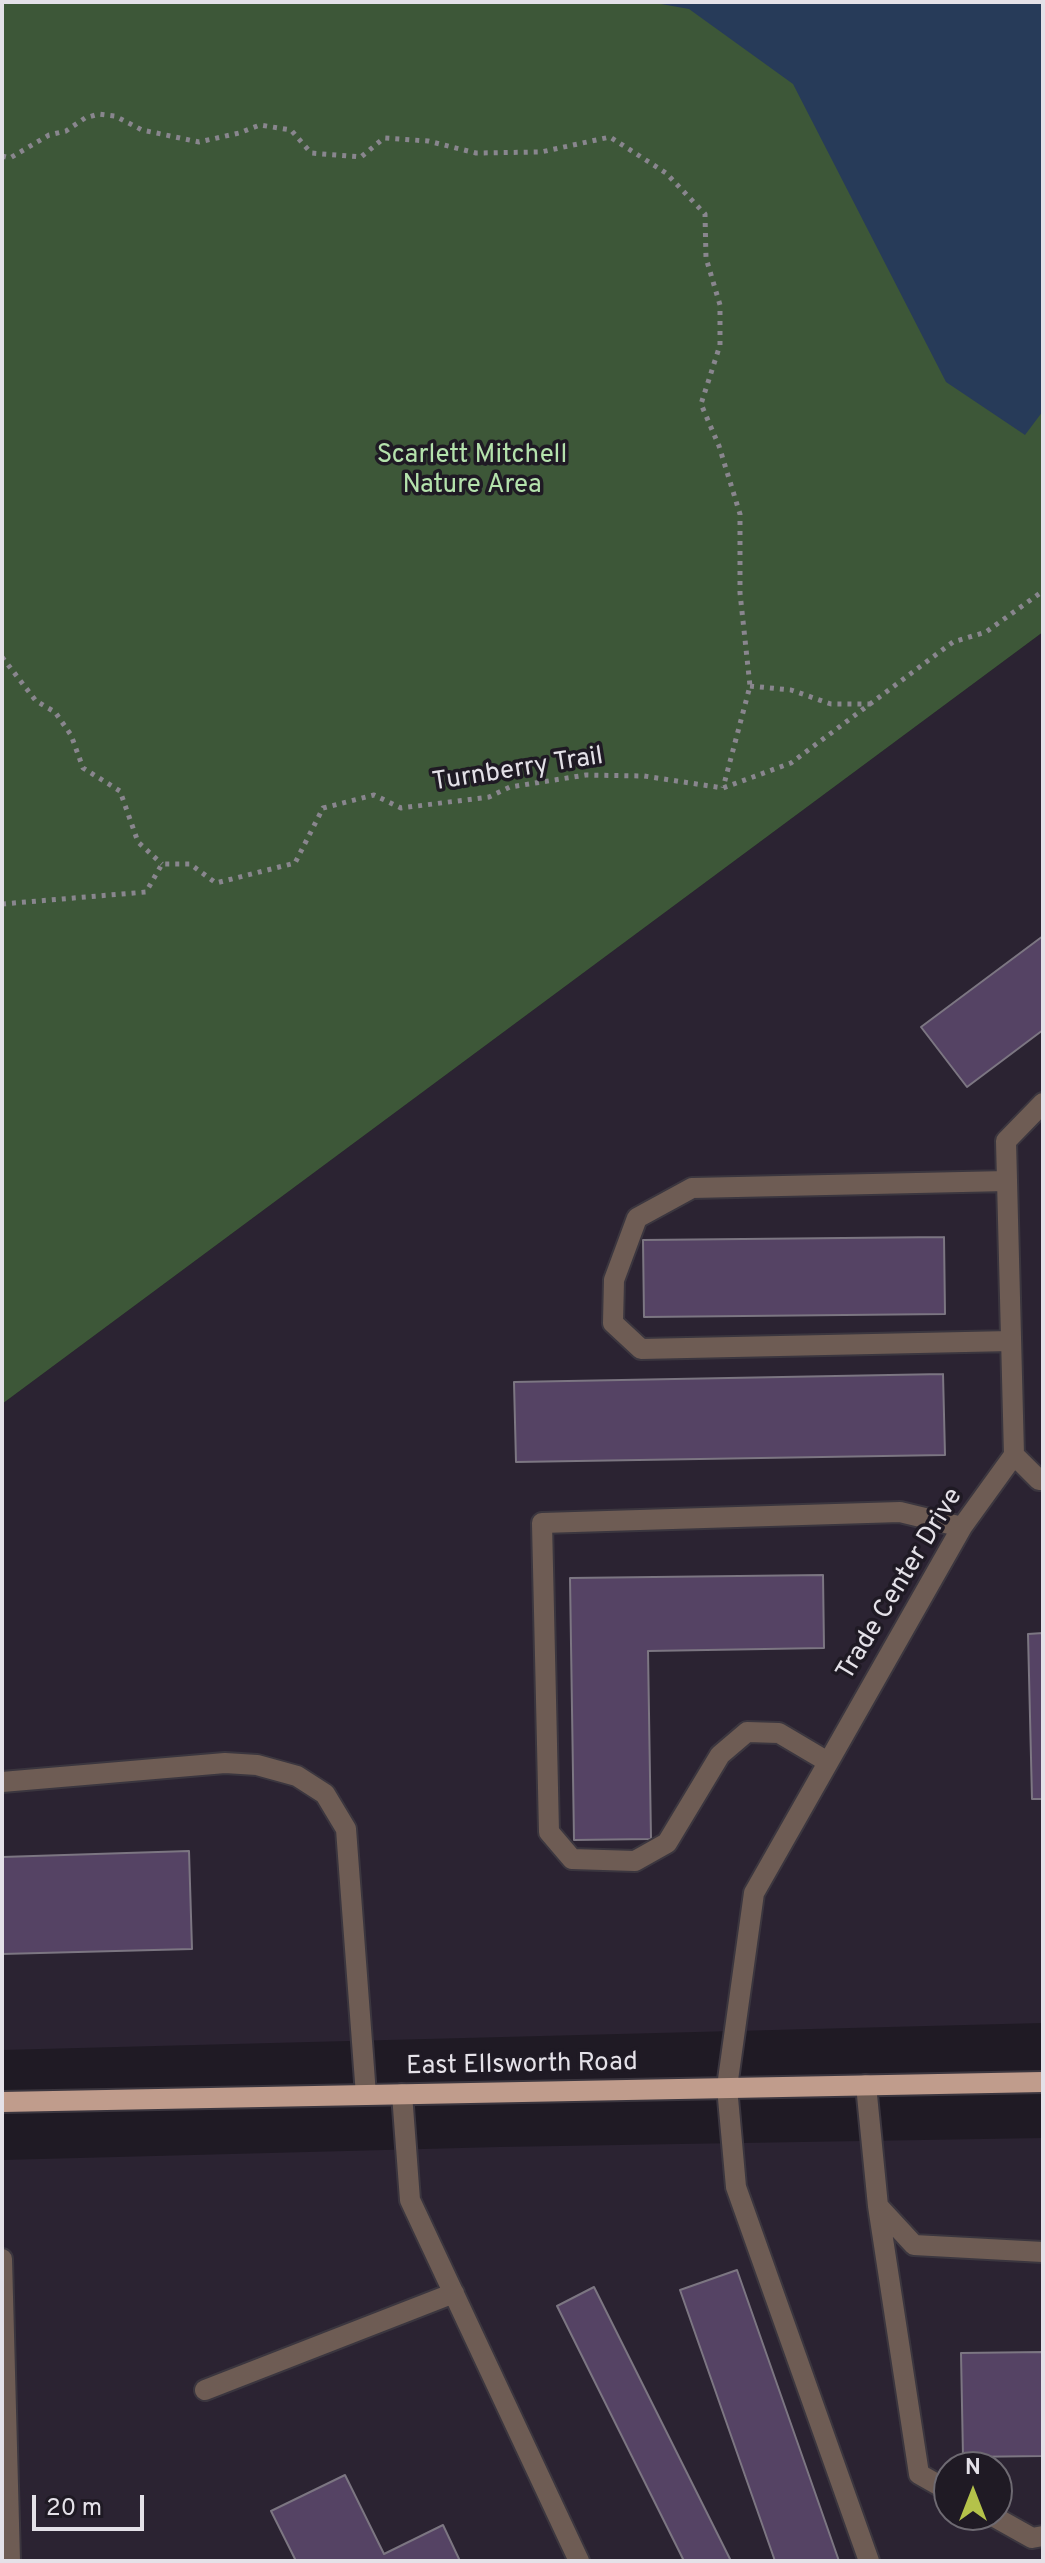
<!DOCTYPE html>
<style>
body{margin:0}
#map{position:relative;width:1045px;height:2563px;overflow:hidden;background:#1f1a24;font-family:Overpass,sans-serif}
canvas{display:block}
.frame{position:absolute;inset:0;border:4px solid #e4e1e8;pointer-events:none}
.north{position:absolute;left:933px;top:2451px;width:80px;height:80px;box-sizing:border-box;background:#1f1a24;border:2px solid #6e6a72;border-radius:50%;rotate:0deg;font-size:22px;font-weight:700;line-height:32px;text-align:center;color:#e4e1e8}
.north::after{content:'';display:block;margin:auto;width:28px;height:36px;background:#b4c24a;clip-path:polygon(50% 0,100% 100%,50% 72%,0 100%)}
.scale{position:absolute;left:32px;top:2495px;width:112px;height:36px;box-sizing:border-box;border:4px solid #e4e1e8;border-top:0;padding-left:10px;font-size:24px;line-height:28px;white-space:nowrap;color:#e4e1e8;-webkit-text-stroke:6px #1f1a24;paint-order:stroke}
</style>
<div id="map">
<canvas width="1045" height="2563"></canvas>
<div class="frame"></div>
<div class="north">N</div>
<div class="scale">20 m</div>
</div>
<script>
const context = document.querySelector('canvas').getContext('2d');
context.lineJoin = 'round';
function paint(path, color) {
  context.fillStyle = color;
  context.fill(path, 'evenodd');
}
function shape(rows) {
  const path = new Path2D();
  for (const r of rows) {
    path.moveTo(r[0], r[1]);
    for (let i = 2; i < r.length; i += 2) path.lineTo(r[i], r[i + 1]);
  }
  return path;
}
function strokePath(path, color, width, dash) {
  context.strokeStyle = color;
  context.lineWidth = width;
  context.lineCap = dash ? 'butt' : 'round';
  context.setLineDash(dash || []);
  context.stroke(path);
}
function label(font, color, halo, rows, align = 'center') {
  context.font = font + ' Overpass,sans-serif';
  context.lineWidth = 7;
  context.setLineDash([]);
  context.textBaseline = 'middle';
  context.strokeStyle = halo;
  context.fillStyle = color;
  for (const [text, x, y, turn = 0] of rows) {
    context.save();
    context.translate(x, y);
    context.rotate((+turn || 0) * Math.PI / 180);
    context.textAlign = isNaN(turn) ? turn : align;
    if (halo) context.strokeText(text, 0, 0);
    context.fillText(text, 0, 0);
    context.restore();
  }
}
paint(shape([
 [1043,632,1043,2023,2,2050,2,1404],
 [1043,2138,1043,2561,2,2561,2,2160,499,2147],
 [949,2467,997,2467,997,2515,949,2515]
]), '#2b2332');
paint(shape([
 [2,2,1043,2,1043,632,2,1404]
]), '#3d5738');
paint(shape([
 [650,2,1043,2,1043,411,1025,435,946,382,793,84,689,9]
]), '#273b59');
const building = shape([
 [1043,936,1043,1030,967,1087,921,1027,1043,936],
 [944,1237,945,1314,644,1317,643,1240,944,1237],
 [943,1374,945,1455,516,1462,514,1382,943,1374],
 [823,1575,824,1648,648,1651,651,1839,574,1840,570,1578,823,1575],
 [1043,1633,1043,1799,1032,1799,1028,1634,1043,1633],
 [189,1851,192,1949,2,1954,2,1857,189,1851],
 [737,2270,839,2561,775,2561,680,2290,737,2270],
 [594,2287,731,2561,684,2561,557,2306,594,2287],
 [1043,2352,1043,2456,963,2457,961,2353,1043,2352],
 [345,2475,384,2554,443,2525,460,2561,296,2561,271,2511,345,2475]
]);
paint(building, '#554364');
strokePath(building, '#7c7682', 2);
const minor = shape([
 [1007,1181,692,1188,637,1218,614,1280,613,1323,641,1349,1011,1341],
 [1014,1455,1039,1480,1043,1480],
 [828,1762,779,1733,747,1732,720,1755,667,1843,635,1861,572,1859,549,1832,542,1523,900,1512,962,1527],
 [2,1782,225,1763,257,1765,297,1776,325,1794,346,1829,366,2095],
 [866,2085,878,2206,919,2474,949,2491],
 [402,2094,410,2200,579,2561],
 [878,2206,914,2245,1043,2252],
 [2,2259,10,2561],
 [205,2390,454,2293],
 [991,2515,1032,2538,1043,2536],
 [869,2561,736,2187,727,2087,754,1893,962,1527,1014,1455,1006,1141,1043,1103]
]);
const major = shape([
 [2,2102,1043,2082]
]);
strokePath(minor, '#3b363f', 24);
strokePath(major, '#3b363f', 24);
strokePath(shape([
 [2,156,10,158,49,135,66,131,85,118,99,114,115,116,142,130,199,142,239,133,260,125,291,130,311,153,361,157,384,138,428,141,476,153,541,152,610,137,666,173,705,214,706,258,720,305,720,345,701,404,719,446,740,514,740,593,750,686,723,788],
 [2,657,36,701,55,712,71,735,83,768,120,791,138,842,162,864],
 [750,686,791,690,831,704,871,704],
 [2,904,146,892,162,864,190,864,216,883,295,863,323,808,374,795,401,808,489,797,510,787,586,775,644,776,723,788,791,763,953,642,986,632,1043,591]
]), '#89868e', 5, [4, 6]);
strokePath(minor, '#6e5c54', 20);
strokePath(major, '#c09c8c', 20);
label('26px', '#b4e2ac', '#1f1a24', [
 ["Scarlett Mitchell",472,457],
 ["Nature Area",472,487]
]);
label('26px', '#e4e1e8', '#1f1a24', [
 ["Turnberry Trail",518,771,-9],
 ["Trade Center Drive",901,1585,-59],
 ["East Ellsworth Road",522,2066,-1]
]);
</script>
